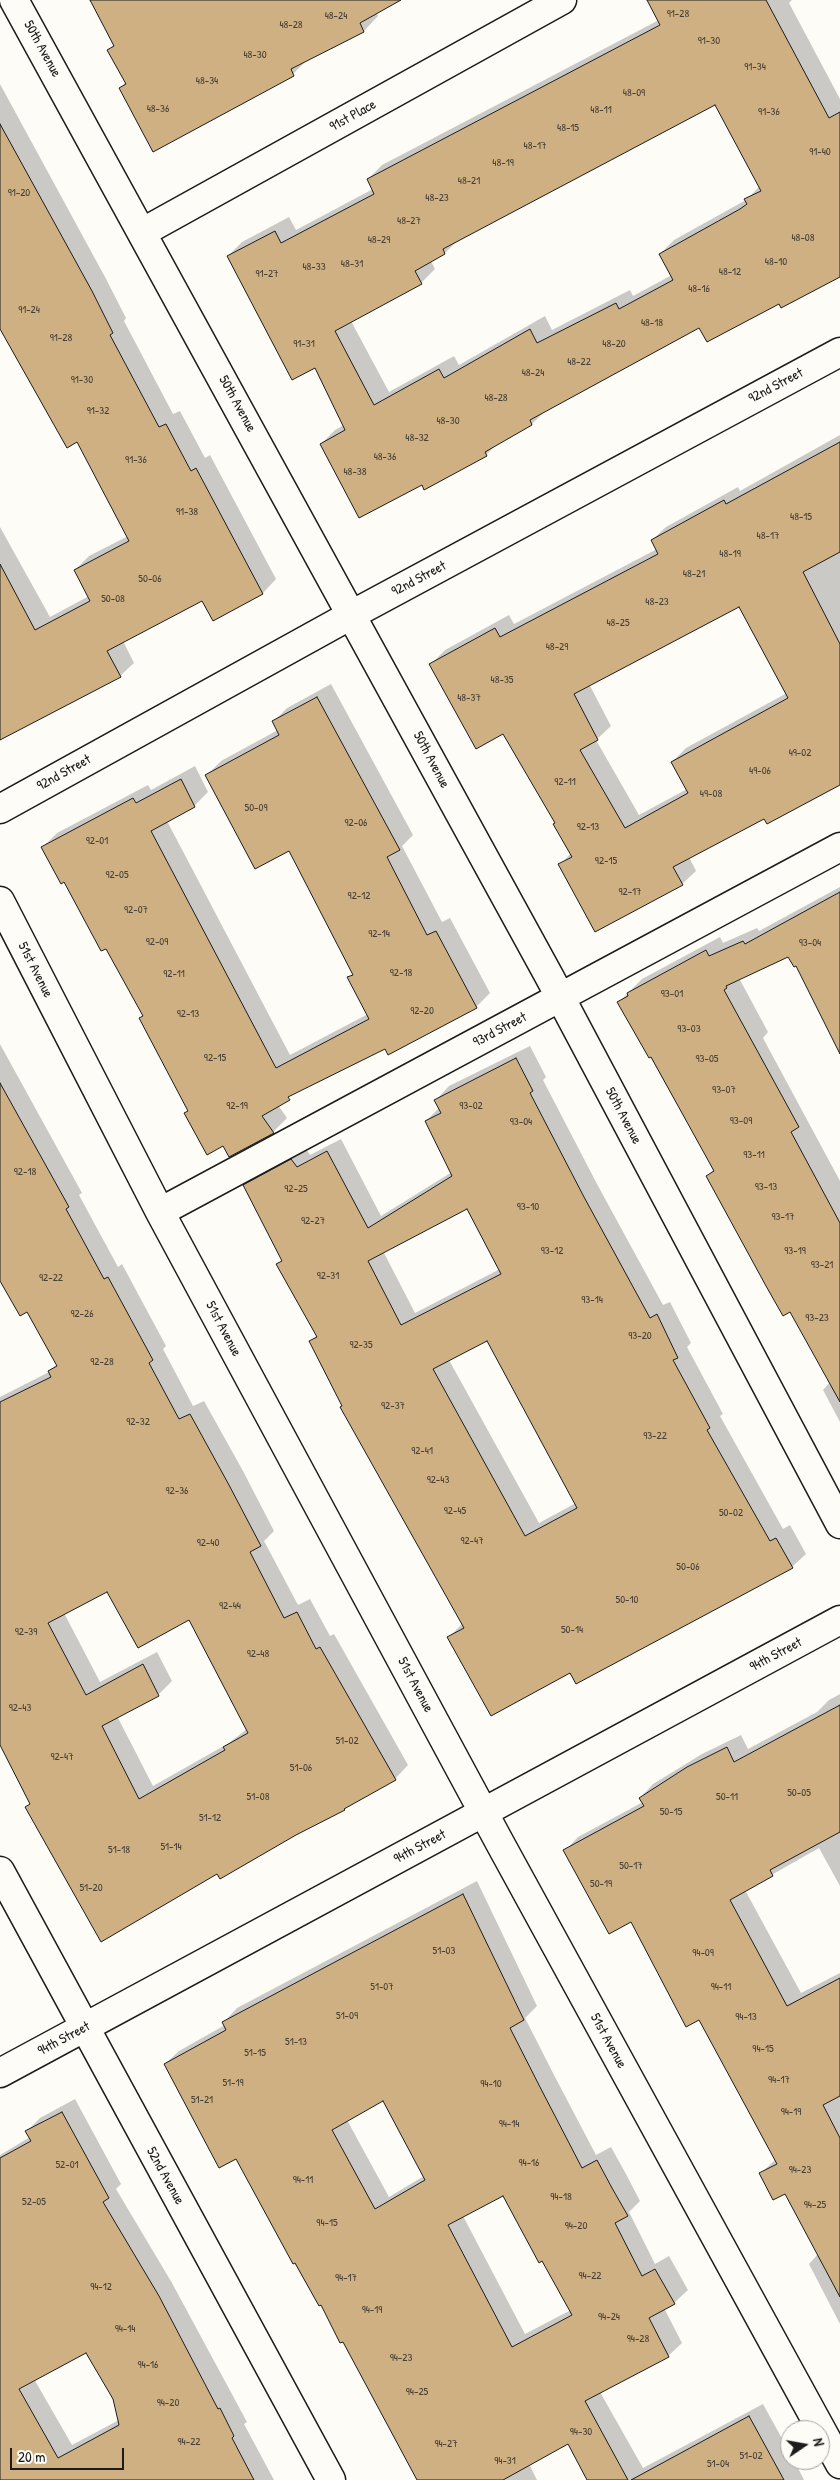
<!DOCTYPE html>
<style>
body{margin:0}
#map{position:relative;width:840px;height:2480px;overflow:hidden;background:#fdfcf7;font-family:"Patrick Hand",sans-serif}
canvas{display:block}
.north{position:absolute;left:780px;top:2420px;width:50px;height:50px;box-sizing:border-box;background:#fdfcf7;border:1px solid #a3a29f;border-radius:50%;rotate:78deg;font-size:14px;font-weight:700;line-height:20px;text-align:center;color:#1c1c1c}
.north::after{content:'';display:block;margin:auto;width:18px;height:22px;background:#1c1c1c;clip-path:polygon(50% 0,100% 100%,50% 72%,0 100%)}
.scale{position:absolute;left:10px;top:2448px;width:114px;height:22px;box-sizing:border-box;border:2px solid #1c1c1c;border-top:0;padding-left:6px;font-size:15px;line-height:18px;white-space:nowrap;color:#1c1c1c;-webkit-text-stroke:4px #fdfcf7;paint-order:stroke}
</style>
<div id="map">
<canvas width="840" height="2480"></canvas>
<div class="north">N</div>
<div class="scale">20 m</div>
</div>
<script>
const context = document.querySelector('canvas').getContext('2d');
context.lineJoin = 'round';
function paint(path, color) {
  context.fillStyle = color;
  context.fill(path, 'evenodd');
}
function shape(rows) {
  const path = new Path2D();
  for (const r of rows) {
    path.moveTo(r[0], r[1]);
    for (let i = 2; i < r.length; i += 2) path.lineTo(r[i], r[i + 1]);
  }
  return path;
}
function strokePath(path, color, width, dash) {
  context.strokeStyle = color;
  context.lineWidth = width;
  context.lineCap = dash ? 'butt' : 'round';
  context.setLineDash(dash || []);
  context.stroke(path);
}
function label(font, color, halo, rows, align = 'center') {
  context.font = font + ' "Patrick Hand",sans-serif';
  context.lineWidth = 4;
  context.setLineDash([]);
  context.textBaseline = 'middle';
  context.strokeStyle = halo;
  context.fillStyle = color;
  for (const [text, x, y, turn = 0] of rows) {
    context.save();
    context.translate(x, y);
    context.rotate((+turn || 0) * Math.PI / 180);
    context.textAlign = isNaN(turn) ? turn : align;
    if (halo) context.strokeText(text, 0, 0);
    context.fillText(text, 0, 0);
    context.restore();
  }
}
paint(shape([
 [91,0,398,0,376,12,378,16,364,31,308,59,293,74,120,88,126,82,109,50,114,44],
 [653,0,792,0,789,3,840,99,840,275,779,302,700,327,546,410,532,424,499,442,486,455,422,484,321,444,335,430,344,425,316,366,228,256,242,242,289,217,296,230,373,189,368,179,382,165,659,20],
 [716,103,760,186,746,200,674,240,660,254,672,275,633,296,630,290,552,330,545,316,459,365,454,356,389,392,351,321,421,283,435,269,431,261,445,253,458,240],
 [0,84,105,277,126,318,124,321,173,414,180,411,205,458,210,455,276,579,263,593,213,619,203,600,123,641,134,663,120,676,0,739,0,527,50,617,89,596,75,570,89,556,128,536,77,441,0,326],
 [840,435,840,783,765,817,689,857,696,871,682,884,560,865,571,853,556,822,504,732,431,664,445,650,509,615,514,624,657,549,652,540,666,527,738,487,740,491],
 [740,605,787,693,686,748,672,762,687,789,639,815,596,740,611,726,589,684],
 [331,684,413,835,402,846,442,922,450,918,490,993,476,1007,385,1047,296,1092,278,1105,287,1118,273,1132,223,1144,186,1113,189,1110,140,1018,143,1015,107,947,43,847,57,833,148,785,151,790,195,766,208,792,194,806,167,821,290,1055,368,1014,349,978,353,973,289,849,207,775,221,761,278,730,273,722,287,708],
 [840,887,840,1022,789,956,739,978,768,1032,763,1038,840,1181,840,1422,823,1390,830,1382,791,1310,707,1176,714,1169,619,1002,642,979,720,937,723,943,757,928,759,931],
 [0,1044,82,1193,79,1195,118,1267,122,1264,166,1346,163,1349,193,1406,204,1401,243,1471,274,1531,264,1541,298,1605,310,1599,330,1636,334,1634,408,1765,395,1779,350,1804,345,1809,218,1873,27,1807,31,1803,0,1743,0,1397,49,1372,57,1364,27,1311,0,1278],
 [108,1590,190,1618,247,1729,229,1743,153,1786,117,1716,159,1694,172,1681,157,1652,100,1682,64,1613],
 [530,1046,546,1077,543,1080,597,1184,663,1305,670,1302,691,1343,687,1347,723,1414,720,1416,783,1529,790,1525,806,1554,792,1567,571,1671,449,1637,463,1623,310,1342,317,1335,278,1265,283,1260,245,1185,258,1172,305,1147,310,1155,341,1139,381,1216,452,1172,426,1121,440,1107,436,1100,449,1086],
 [468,1207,500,1269,415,1313,383,1251],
 [487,1340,576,1503,539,1523,449,1360],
 [840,1694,840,1886,819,1848,745,1890,801,1993,840,1973,840,2324,809,2264,818,2254,785,2192,761,2173,776,2159,700,2018,631,1921,565,1851,578,1837,643,1802,640,1798,653,1784,702,1754,741,1735,748,1749,817,1712,829,1700],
 [477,1881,537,2006,525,2018,554,2075,596,2155,611,2147,626,2174,640,2201,629,2212,655,2264,669,2256,688,2290,674,2303,664,2308,682,2343,668,2356,600,2392,643,2468,763,2404,790,2453,790,2460,794,2460,804,2480,589,2480,568,2443,529,2464,537,2480,421,2480,344,2340,321,2304,319,2305,270,2222,237,2157,165,2064,179,2051,225,2025,224,2022,237,2008],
 [383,2099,424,2176,389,2197,347,2120],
 [503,2194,571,2310,525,2334,463,2216],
 [75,2099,121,2184,116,2189,172,2283,247,2422,244,2424,274,2480,0,2480,0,2155,30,2137,27,2131,40,2118],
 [87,2351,114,2398,119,2420,72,2445,34,2379]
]), '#0003');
const building = shape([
 [90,0,401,0,360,23,364,32,291,69,294,76,153,152,119,88,126,84,107,50,114,46,90,0],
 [647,0,766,0,829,118,840,112,840,277,781,308,779,304,707,342,699,328,530,420,532,425,485,452,487,456,424,490,422,485,359,518,320,444,345,430,315,368,292,380,227,256,275,231,281,243,374,194,367,179,660,25,647,0],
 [715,105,761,191,744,199,747,204,740,209,659,254,673,280,619,309,616,303,537,343,530,329,444,378,439,369,374,405,335,331,422,284,415,271,445,254,443,249,715,105],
 [0,124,92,291,113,333,110,335,159,427,166,424,191,471,196,468,263,594,213,621,202,601,107,651,121,677,0,740,0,564,35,630,90,601,74,570,129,541,77,442,67,448,0,329,0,124],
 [840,442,840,552,803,572,840,644,840,785,767,824,764,819,673,867,683,885,595,932,558,864,572,857,553,824,555,823,503,734,476,749,429,664,495,628,500,637,658,554,651,540,724,500,726,504,840,442],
 [739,607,788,698,671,762,688,793,625,828,580,750,598,740,574,694,739,607],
 [317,697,400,850,387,857,427,935,436,931,477,1008,388,1055,385,1049,288,1097,290,1100,262,1116,274,1133,229,1157,223,1146,207,1155,184,1113,188,1111,139,1018,143,1016,106,949,101,951,64,882,61,884,41,847,133,798,136,803,181,779,195,807,151,831,276,1068,369,1019,347,977,353,975,289,851,255,869,205,775,279,735,272,721,317,697],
 [840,892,840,1054,796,966,794,967,788,957,726,986,727,988,724,990,799,1127,791,1132,840,1223,840,1402,790,1312,783,1316,766,1286,706,1176,714,1171,651,1057,649,1058,617,1002,628,996,627,993,706,950,709,956,743,941,745,944,840,892],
 [516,1058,533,1091,530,1093,584,1197,650,1318,657,1314,678,1358,673,1360,710,1428,707,1430,770,1541,776,1538,793,1568,576,1684,570,1673,491,1716,447,1637,464,1628,340,1407,342,1406,309,1341,317,1337,276,1264,282,1261,243,1185,291,1159,297,1167,327,1151,368,1228,452,1176,425,1121,441,1113,434,1100,516,1058],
 [467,1209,501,1274,401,1325,368,1261,467,1209],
 [487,1341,577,1508,525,1536,433,1369,487,1341],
 [0,1083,69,1207,66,1209,104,1279,108,1277,153,1360,149,1363,179,1419,190,1414,229,1485,261,1546,250,1552,284,1618,297,1612,316,1649,320,1647,396,1780,344,1809,345,1810,296,1835,220,1879,217,1874,101,1942,25,1807,30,1804,0,1745,0,1402,51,1377,48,1371,57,1366,27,1312,20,1316,0,1281,0,1083],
 [107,1592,138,1648,189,1620,248,1733,223,1747,225,1750,139,1799,102,1726,159,1696,143,1664,86,1695,48,1623,107,1592],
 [840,1705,840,1832,770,1870,773,1876,730,1900,787,2006,840,1978,840,2096,823,2105,840,2138,840,2297,785,2194,773,2200,759,2173,777,2164,699,2020,686,2027,631,1922,609,1934,563,1850,644,1806,639,1798,687,1767,727,1747,734,1762,840,1705],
 [463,1894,524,2020,510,2028,541,2089,582,2168,597,2160,612,2188,628,2216,615,2223,642,2276,655,2269,675,2304,649,2318,669,2357,585,2401,628,2480,587,2480,568,2444,503,2480,417,2480,343,2342,340,2343,321,2305,319,2306,295,2263,293,2264,236,2159,219,2168,164,2064,226,2030,222,2022,463,1894],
 [383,2101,425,2180,375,2209,332,2130,383,2101],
 [503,2196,539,2263,542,2261,572,2315,512,2347,448,2225,503,2196],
 [62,2112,109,2198,103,2202,159,2296,218,2409,220,2408,234,2436,232,2438,254,2480,0,2480,0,2158,31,2141,25,2131,62,2112],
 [86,2353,113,2399,119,2425,58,2458,19,2389,86,2353],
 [749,2416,784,2480,631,2480,749,2416]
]);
paint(building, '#cfb083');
strokePath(building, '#1c1c1c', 1);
const minor = shape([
 [14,0,549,976,840,1524],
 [143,232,562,0],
 [0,809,353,614,840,352],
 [0,901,160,1212,501,1845,840,2464],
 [160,1212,840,847],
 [0,1871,331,2480],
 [0,2073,840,1620]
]);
strokePath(minor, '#1c1c1c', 31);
strokePath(minor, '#fdfcf7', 28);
label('11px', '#494136', null, [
 ["91-28",678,14],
 ["48-24",336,16],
 ["48-28",291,25],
 ["91-30",709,41],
 ["48-30",255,55],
 ["91-34",755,67],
 ["48-34",207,81],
 ["48-09",634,93],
 ["48-36",158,109],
 ["48-11",601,110],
 ["91-36",769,112],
 ["48-15",568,128],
 ["48-17",535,146],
 ["91-40",820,152],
 ["48-19",503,163],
 ["48-21",469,181],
 ["91-20",19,193],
 ["48-23",437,198],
 ["48-27",409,221],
 ["48-08",803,238],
 ["48-29",379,240],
 ["48-10",776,262],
 ["48-31",352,264],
 ["48-33",314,267],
 ["48-12",730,272],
 ["91-27",267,274],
 ["48-16",699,289],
 ["91-24",29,310],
 ["48-18",652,323],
 ["91-28",61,338],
 ["91-31",304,344],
 ["48-20",614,344],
 ["48-22",579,362],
 ["48-24",533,373],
 ["91-30",82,380],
 ["48-28",496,398],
 ["91-32",98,411],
 ["48-30",448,421],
 ["48-32",417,438],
 ["48-36",385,457],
 ["91-36",136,460],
 ["48-38",355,472],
 ["91-38",187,512],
 ["48-15",801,517],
 ["48-17",768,536],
 ["48-19",730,554],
 ["48-21",694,574],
 ["50-06",150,579],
 ["50-08",113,599],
 ["48-23",657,602],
 ["48-25",618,623],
 ["48-29",557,647],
 ["48-35",502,680],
 ["48-37",469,698],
 ["49-02",800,753],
 ["49-06",760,771],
 ["92-11",565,782],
 ["49-08",711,794],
 ["50-09",256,808],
 ["92-06",356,823],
 ["92-13",588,827],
 ["92-01",97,841],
 ["92-15",606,861],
 ["92-05",117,875],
 ["92-17",630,892],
 ["92-12",359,896],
 ["92-07",136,910],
 ["92-14",379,934],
 ["92-09",157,942],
 ["93-04",810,943],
 ["92-18",401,973],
 ["92-11",174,974],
 ["93-01",672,994],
 ["92-20",422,1011],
 ["92-13",188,1014],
 ["93-03",689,1029],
 ["92-15",215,1058],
 ["93-05",707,1059],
 ["93-07",724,1090],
 ["92-19",237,1106],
 ["93-02",471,1106],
 ["93-09",741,1121],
 ["93-04",521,1122],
 ["93-11",754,1155],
 ["92-18",25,1172],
 ["93-13",766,1187],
 ["92-25",296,1189],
 ["93-10",528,1207],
 ["93-17",783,1217],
 ["92-27",313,1221],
 ["93-12",552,1251],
 ["93-19",795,1251],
 ["93-21",822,1265],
 ["92-31",328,1276],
 ["92-22",51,1278],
 ["93-14",592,1300],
 ["92-26",82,1314],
 ["93-23",817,1318],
 ["93-20",640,1336],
 ["92-35",361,1345],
 ["92-28",102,1362],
 ["92-37",393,1406],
 ["92-32",138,1422],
 ["93-22",655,1436],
 ["92-41",422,1451],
 ["92-43",438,1480],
 ["92-36",177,1491],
 ["92-45",455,1511],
 ["50-02",731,1513],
 ["92-47",472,1541],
 ["92-40",208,1543],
 ["50-06",688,1567],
 ["50-10",627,1600],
 ["92-44",230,1606],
 ["50-14",572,1630],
 ["92-39",26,1632],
 ["92-48",258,1654],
 ["92-43",20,1708],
 ["51-02",347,1741],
 ["92-47",62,1757],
 ["51-06",301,1768],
 ["50-05",799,1793],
 ["51-08",258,1797],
 ["50-11",727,1797],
 ["50-15",671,1812],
 ["51-12",210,1818],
 ["51-14",171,1847],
 ["51-18",119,1850],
 ["50-17",631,1866],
 ["50-19",601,1884],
 ["51-20",91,1888],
 ["51-03",444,1951],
 ["94-09",703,1953],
 ["51-07",382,1987],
 ["94-11",721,1987],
 ["51-09",347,2016],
 ["94-13",746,2017],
 ["51-13",296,2042],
 ["94-15",763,2049],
 ["51-15",255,2053],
 ["94-17",779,2080],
 ["51-19",233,2083],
 ["94-10",491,2084],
 ["51-21",202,2100],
 ["94-19",791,2112],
 ["94-14",509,2124],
 ["94-16",529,2163],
 ["52-01",67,2165],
 ["94-23",800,2170],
 ["94-11",303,2180],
 ["94-18",561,2197],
 ["52-05",34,2202],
 ["94-25",815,2205],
 ["94-15",327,2223],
 ["94-20",576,2226],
 ["94-22",590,2276],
 ["94-17",346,2278],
 ["94-12",101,2287],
 ["94-19",372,2310],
 ["94-24",609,2317],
 ["94-14",125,2329],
 ["94-28",638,2339],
 ["94-23",401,2358],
 ["94-16",148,2365],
 ["94-25",417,2392],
 ["94-20",168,2403],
 ["94-30",581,2432],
 ["94-22",189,2442],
 ["94-27",446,2444],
 ["51-02",751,2456],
 ["94-31",505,2461],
 ["51-04",718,2464]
]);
label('14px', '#1c1c1c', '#fdfcf7', [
 ["50th Avenue",42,49,61],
 ["91st Place",353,116,-29],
 ["92nd Street",776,386,-28],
 ["50th Avenue",237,404,61],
 ["92nd Street",419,579,-28],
 ["50th Avenue",431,760,62],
 ["92nd Street",64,773,-29],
 ["51st Avenue",35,970,63],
 ["93rd Street",500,1030,-28],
 ["50th Avenue",623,1116,62],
 ["51st Avenue",223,1329,62],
 ["94th Street",776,1655,-28],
 ["51st Avenue",415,1685,62],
 ["94th Street",420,1847,-28],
 ["94th Street",64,2039,-28],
 ["51st Avenue",608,2041,61],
 ["52nd Avenue",165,2176,61]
]);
</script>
